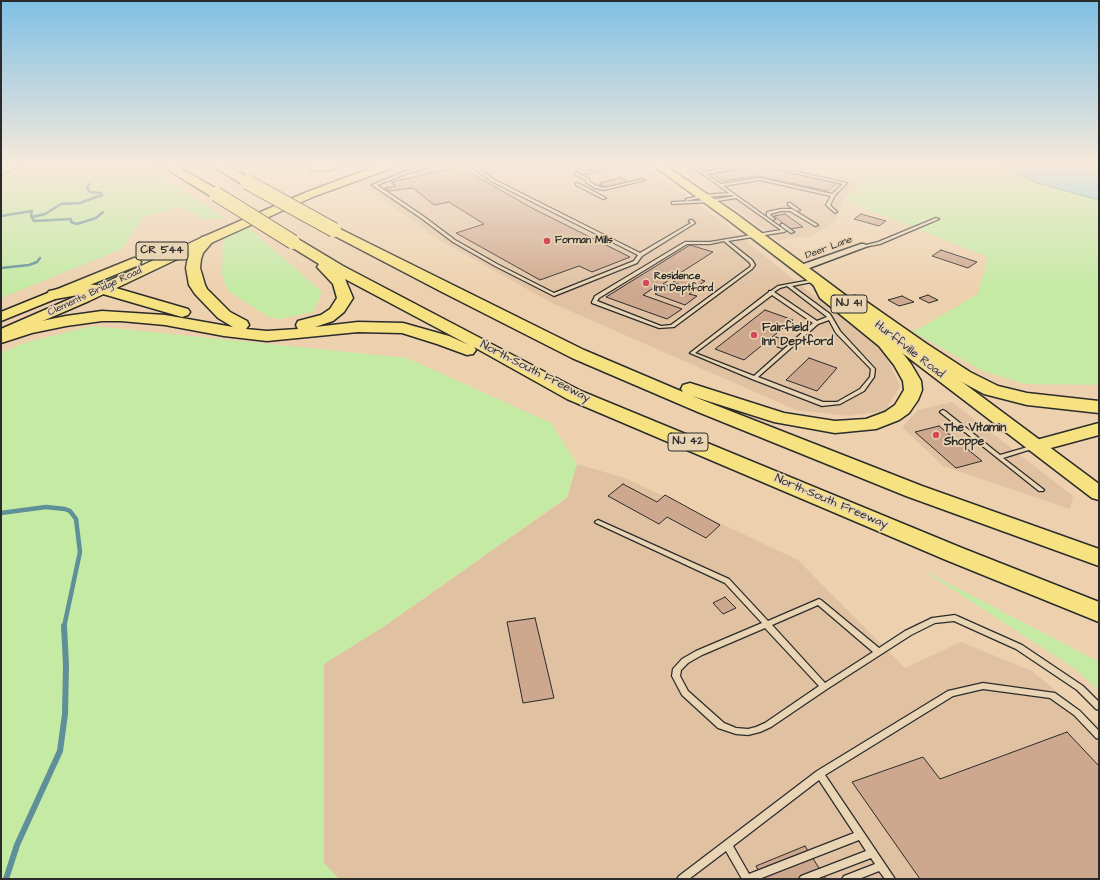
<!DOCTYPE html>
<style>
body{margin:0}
#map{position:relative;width:1100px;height:880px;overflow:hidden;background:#edd1af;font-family:"Architects Daughter",sans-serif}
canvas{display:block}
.frame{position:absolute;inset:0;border:2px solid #2b2b2b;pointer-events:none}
</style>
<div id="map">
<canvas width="1100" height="880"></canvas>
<div class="frame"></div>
</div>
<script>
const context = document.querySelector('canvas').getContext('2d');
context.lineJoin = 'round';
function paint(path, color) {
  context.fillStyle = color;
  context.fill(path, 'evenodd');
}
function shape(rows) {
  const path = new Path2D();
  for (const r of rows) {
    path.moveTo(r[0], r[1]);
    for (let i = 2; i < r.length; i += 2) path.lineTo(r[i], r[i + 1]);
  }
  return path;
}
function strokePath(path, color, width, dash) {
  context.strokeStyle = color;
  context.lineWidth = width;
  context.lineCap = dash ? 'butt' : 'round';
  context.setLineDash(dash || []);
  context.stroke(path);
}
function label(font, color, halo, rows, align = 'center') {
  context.font = font + ' "Architects Daughter",sans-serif';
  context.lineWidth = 3.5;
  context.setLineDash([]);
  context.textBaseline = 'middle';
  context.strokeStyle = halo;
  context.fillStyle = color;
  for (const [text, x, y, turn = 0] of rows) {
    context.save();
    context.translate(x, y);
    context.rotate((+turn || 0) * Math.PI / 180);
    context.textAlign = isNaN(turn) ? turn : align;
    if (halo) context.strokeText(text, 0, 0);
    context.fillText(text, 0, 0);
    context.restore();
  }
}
paint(shape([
 [401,166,645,166,716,217,884,352,900,386,885,411,848,416,796,410,554,304,439,240,357,181],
 [674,166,793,166,860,181,856,190,843,200,837,220,812,236,779,240],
 [952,402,1073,496,1070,509,943,466,902,427,918,410],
 [577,464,625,478,798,560,905,668,961,642,1032,671,1099,726,1099,879,339,879,324,863,324,664,386,625,567,498]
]), '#e0c2a3');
paint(shape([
 [1,166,147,166,225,218,203,220,183,206,143,217,122,249,1,298],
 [793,166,999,166,1034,182,1099,200,1099,385,1026,384,983,371,913,332,978,294,988,257,843,200,856,190,859,181],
 [247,226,322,292,313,312,280,319,269,317,228,291,222,275,223,237],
 [185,245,105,284,87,285,114,273],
 [93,326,407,358,551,423,577,464,567,497,386,625,324,664,324,863,339,879,1,879,1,353,27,342],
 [921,569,1099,662,1099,691,1074,668]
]), '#c4eaa4');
const water = shape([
 [999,166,1091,166,1099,168,1099,200,1034,182,999,166]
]);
paint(water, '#82d1e0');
strokePath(water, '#5f8f98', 1);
strokePath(shape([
 [1,175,22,166],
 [1,216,32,211,31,216,34,221,71,219,71,222,77,224,96,218,103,212],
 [32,217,45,214,61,204,80,203,102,195,101,193,90,192,87,187,90,184],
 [1,268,29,265,37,262,40,258]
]), '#5f8f98', 2.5);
strokePath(shape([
 [1,513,46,507,65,509,70,511,76,519,80,552,64,627]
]), '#5f8f98', 4.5);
strokePath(shape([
 [6,879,17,845,60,751,65,714,66,665,64,626]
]), '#5f8f98', 6);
const building = shape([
 [701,166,733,166,707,170,701,166],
 [460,167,532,208,630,257,592,272,579,266,540,280,456,233,484,224,449,202,434,205,413,188,389,191,385,188,396,186,391,182,460,167],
 [756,167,774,169,837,183,828,191,757,176,723,181,712,174,756,167],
 [620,178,629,182,608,187,599,185,602,184,600,183,620,178],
 [785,214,803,227,790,229,774,216,785,214],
 [861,214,886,221,879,226,854,219,861,214],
 [690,245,713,252,663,284,671,287,677,287,680,285,673,282,684,274,705,281,691,291,692,292,689,294,697,296,685,305,655,294,662,289,655,287,643,295,682,309,667,319,606,297,690,245],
 [941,250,977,262,968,268,932,256,941,250],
 [928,295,938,300,929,303,919,298,928,295],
 [902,296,914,302,899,306,888,300,902,296],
 [765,310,793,320,744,360,715,349,765,310],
 [776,337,790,342,783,349,768,344,776,337],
 [809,358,837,368,817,391,786,380,809,358],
 [939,426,982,461,956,468,915,432,939,426],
 [623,484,657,502,665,495,720,525,706,538,667,517,659,524,608,496,623,484],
 [725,597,736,608,723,614,713,603,725,597],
 [535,618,554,698,523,703,507,622,535,618],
 [1067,732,1099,766,1099,879,920,879,852,782,923,757,940,779,1067,732],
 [805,846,826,879,763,879,756,866,805,846]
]);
paint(building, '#cea88e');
strokePath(building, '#2b2b2b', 1);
const lane = shape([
 [427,166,433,166,408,173,377,185,423,216,455,240,497,264,554,293,634,261,638,255,491,181,471,166,475,166,493,179,640,253,691,223,689,221,690,220,692,220,695,223,642,256,637,263,554,296,495,266,453,242,421,218,372,185,406,171,427,166],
 [571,166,575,166,584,172,608,166,615,166,583,174,571,166],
 [692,166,696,166,704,172,739,166,748,166,706,174,721,184,760,178,832,194,843,184,763,166,770,166,847,183,835,195,830,205,837,212,835,213,826,205,831,196,760,180,723,186,786,231,784,232,728,241,752,260,755,265,752,269,674,327,659,328,592,303,592,302,595,296,685,242,710,242,781,230,736,198,711,202,672,204,672,202,673,202,711,200,734,196,732,195,703,197,686,201,686,199,703,195,729,193,692,166],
 [724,241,749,262,751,265,750,267,671,325,661,326,597,301,599,298,687,244,710,244,724,241],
 [576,173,578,173,589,179,590,182,597,186,604,188,643,179,645,180,604,190,595,188,587,183,586,180,576,175,576,173],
 [576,183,578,183,606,198,603,199,576,185,576,183],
 [788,203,790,203,800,210,797,211,788,205,788,203],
 [781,209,792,209,818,225,815,226,790,211,781,211,770,214,771,216,775,219,773,220,767,216,767,212,781,209],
 [936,218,939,219,880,244,864,247,862,246,878,242,936,218],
 [781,224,783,224,794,232,791,233,781,226,781,224],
 [816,279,818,280,817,281,792,286,830,314,840,331,875,369,874,377,864,391,840,404,822,406,752,379,690,353,769,292,769,291,771,291,778,286,816,279],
 [787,286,826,316,827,317,817,321,774,292,780,288,787,286],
 [772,295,813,323,754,376,695,353,772,295],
 [829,320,836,333,871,369,870,377,860,389,837,402,823,402,758,377,818,324,829,320],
 [943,410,945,411,1000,455,1031,446,1035,446,1036,447,1035,448,1003,458,1043,489,1044,490,1043,491,1039,491,941,413,940,412,941,411,943,410],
 [598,520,729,579,768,621,819,599,821,600,879,648,905,631,932,618,955,615,957,616,1022,645,1083,686,1099,702,1099,710,1096,709,1077,690,1016,649,954,621,935,623,911,635,827,689,771,727,760,732,748,735,736,734,718,728,682,695,672,676,673,669,682,659,696,651,762,623,725,583,596,523,595,522,596,521,598,520],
 [818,605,873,652,825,683,772,625,818,605],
 [765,628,819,686,765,723,756,727,748,729,736,728,724,723,688,691,680,676,681,670,688,663,702,655,765,628],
 [983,683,1055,693,1080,711,1099,731,1099,739,1096,738,1074,715,1050,698,983,689,953,696,825,775,895,879,885,879,879,871,859,879,842,879,844,876,875,864,871,858,816,879,799,879,801,876,866,851,859,840,759,879,742,879,726,851,689,879,677,879,679,876,817,771,948,691,983,683],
 [819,780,854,833,749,874,733,846,819,780]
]);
const street = shape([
 [861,244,864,244,868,246,804,270,801,270,797,268,798,266,861,244]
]);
const primary = shape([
 [377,166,393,166,392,168,315,196,211,243,89,301,1,339,1,329,79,295,203,237,307,192,377,166],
 [654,166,666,166,735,213,1099,484,1099,500,1092,498,727,219,654,166],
 [134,258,139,259,141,262,139,265,1,321,1,312,134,258]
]);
const highway = shape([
 [162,166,177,166,220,191,222,194,220,197,212,197,162,166],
 [213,166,228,166,251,179,253,182,251,185,243,185,213,166],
 [306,166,338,166,332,170,312,170,306,166],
 [334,226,584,350,683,392,681,389,683,385,690,383,784,413,835,421,866,419,885,412,895,405,904,390,903,381,894,365,879,346,820,298,813,284,816,281,821,279,826,281,833,293,891,338,911,364,921,381,922,390,918,400,909,413,899,420,876,429,835,433,774,422,692,396,922,486,1099,549,1099,566,906,496,698,412,572,358,442,292,329,233,327,230,329,227,334,226],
 [207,236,212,237,214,240,203,253,201,259,200,268,205,285,207,289,230,312,247,321,249,325,246,329,267,331,298,329,296,325,298,321,321,315,330,309,337,298,333,284,317,267,319,264,288,245,286,242,288,239,293,238,298,239,343,266,581,391,962,548,1099,602,1099,622,946,560,567,399,474,347,476,350,473,354,467,355,437,344,402,333,358,332,267,341,224,336,165,325,121,321,102,321,66,326,32,333,1,343,1,332,22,325,66,316,102,311,165,315,233,327,218,318,195,294,189,285,186,268,189,252,202,237,207,236],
 [345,279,469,345,449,336,403,323,358,322,315,327,333,321,344,312,353,298,345,279],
 [84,284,109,286,188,309,190,312,188,315,182,317,103,294,84,294,55,299,49,297,47,294,49,291,84,284],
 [855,296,861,298,927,344,970,372,998,386,1027,393,1099,401,1099,413,1027,405,984,394,958,380,915,352,849,304,847,301,849,298,855,296],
 [1099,423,1099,435,1036,452,1029,450,1026,446,1029,442,1099,423]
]);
strokePath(lane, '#2b2b2b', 2.5);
strokePath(street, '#2b2b2b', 3);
strokePath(primary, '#2b2b2b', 3);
strokePath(highway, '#2b2b2b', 3);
paint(lane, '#e9d5b3');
paint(street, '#e9d5b3');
paint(primary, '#f6e281');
paint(highway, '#f6e281');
const highwayBridge = shape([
 [247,182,334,230],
 [216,194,293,242]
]);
strokePath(highwayBridge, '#2b2b2b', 16, []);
strokePath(highwayBridge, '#f6e281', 14);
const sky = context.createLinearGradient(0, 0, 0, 290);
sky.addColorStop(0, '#7fc0e5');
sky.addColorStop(0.57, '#f7eadb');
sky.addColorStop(1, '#f7eadb00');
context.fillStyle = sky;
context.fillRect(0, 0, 1100, 290);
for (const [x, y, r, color] of [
 [547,241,4,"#d1495b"],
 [646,283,4,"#d1495b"],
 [754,335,4,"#d1495b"],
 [936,435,4,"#d1495b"]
]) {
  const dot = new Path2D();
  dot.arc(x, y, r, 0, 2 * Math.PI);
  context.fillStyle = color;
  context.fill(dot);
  strokePath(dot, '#e9d5b3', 1.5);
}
label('bold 10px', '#2b2b2b', '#e9d5b3', [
 ["Forman Mills",555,241],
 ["Residence",654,277],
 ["Inn Deptford",654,289]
], 'left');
label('10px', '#2b2b2b', '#e9d5b3', [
 ["Deer Lane",829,248,-20],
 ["Clements Bridge Road",95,292,-25]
]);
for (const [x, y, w] of [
 [162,251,52],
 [849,304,36],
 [688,442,40]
]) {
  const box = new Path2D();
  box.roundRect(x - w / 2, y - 9, w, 18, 3);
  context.fillStyle = '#e9d5b3';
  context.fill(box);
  strokePath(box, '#2b2b2b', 1);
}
label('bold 11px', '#2b2b2b', null, [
 ["CR 544",162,251],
 ["NJ 41",849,304],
 ["NJ 42",688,442]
]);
label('bold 12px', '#2b2b2b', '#e9d5b3', [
 ["Fairfield",762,328],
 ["Inn Deptford",762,342],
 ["The Vitamin",944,428],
 ["Shoppe",944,442]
], 'left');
label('12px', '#2b2b2b', '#e9d5b3', [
 ["Hurffville Road",909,350,38],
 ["North-South Freeway",535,372,27],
 ["North-South Freeway",831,502,23]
]);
</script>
